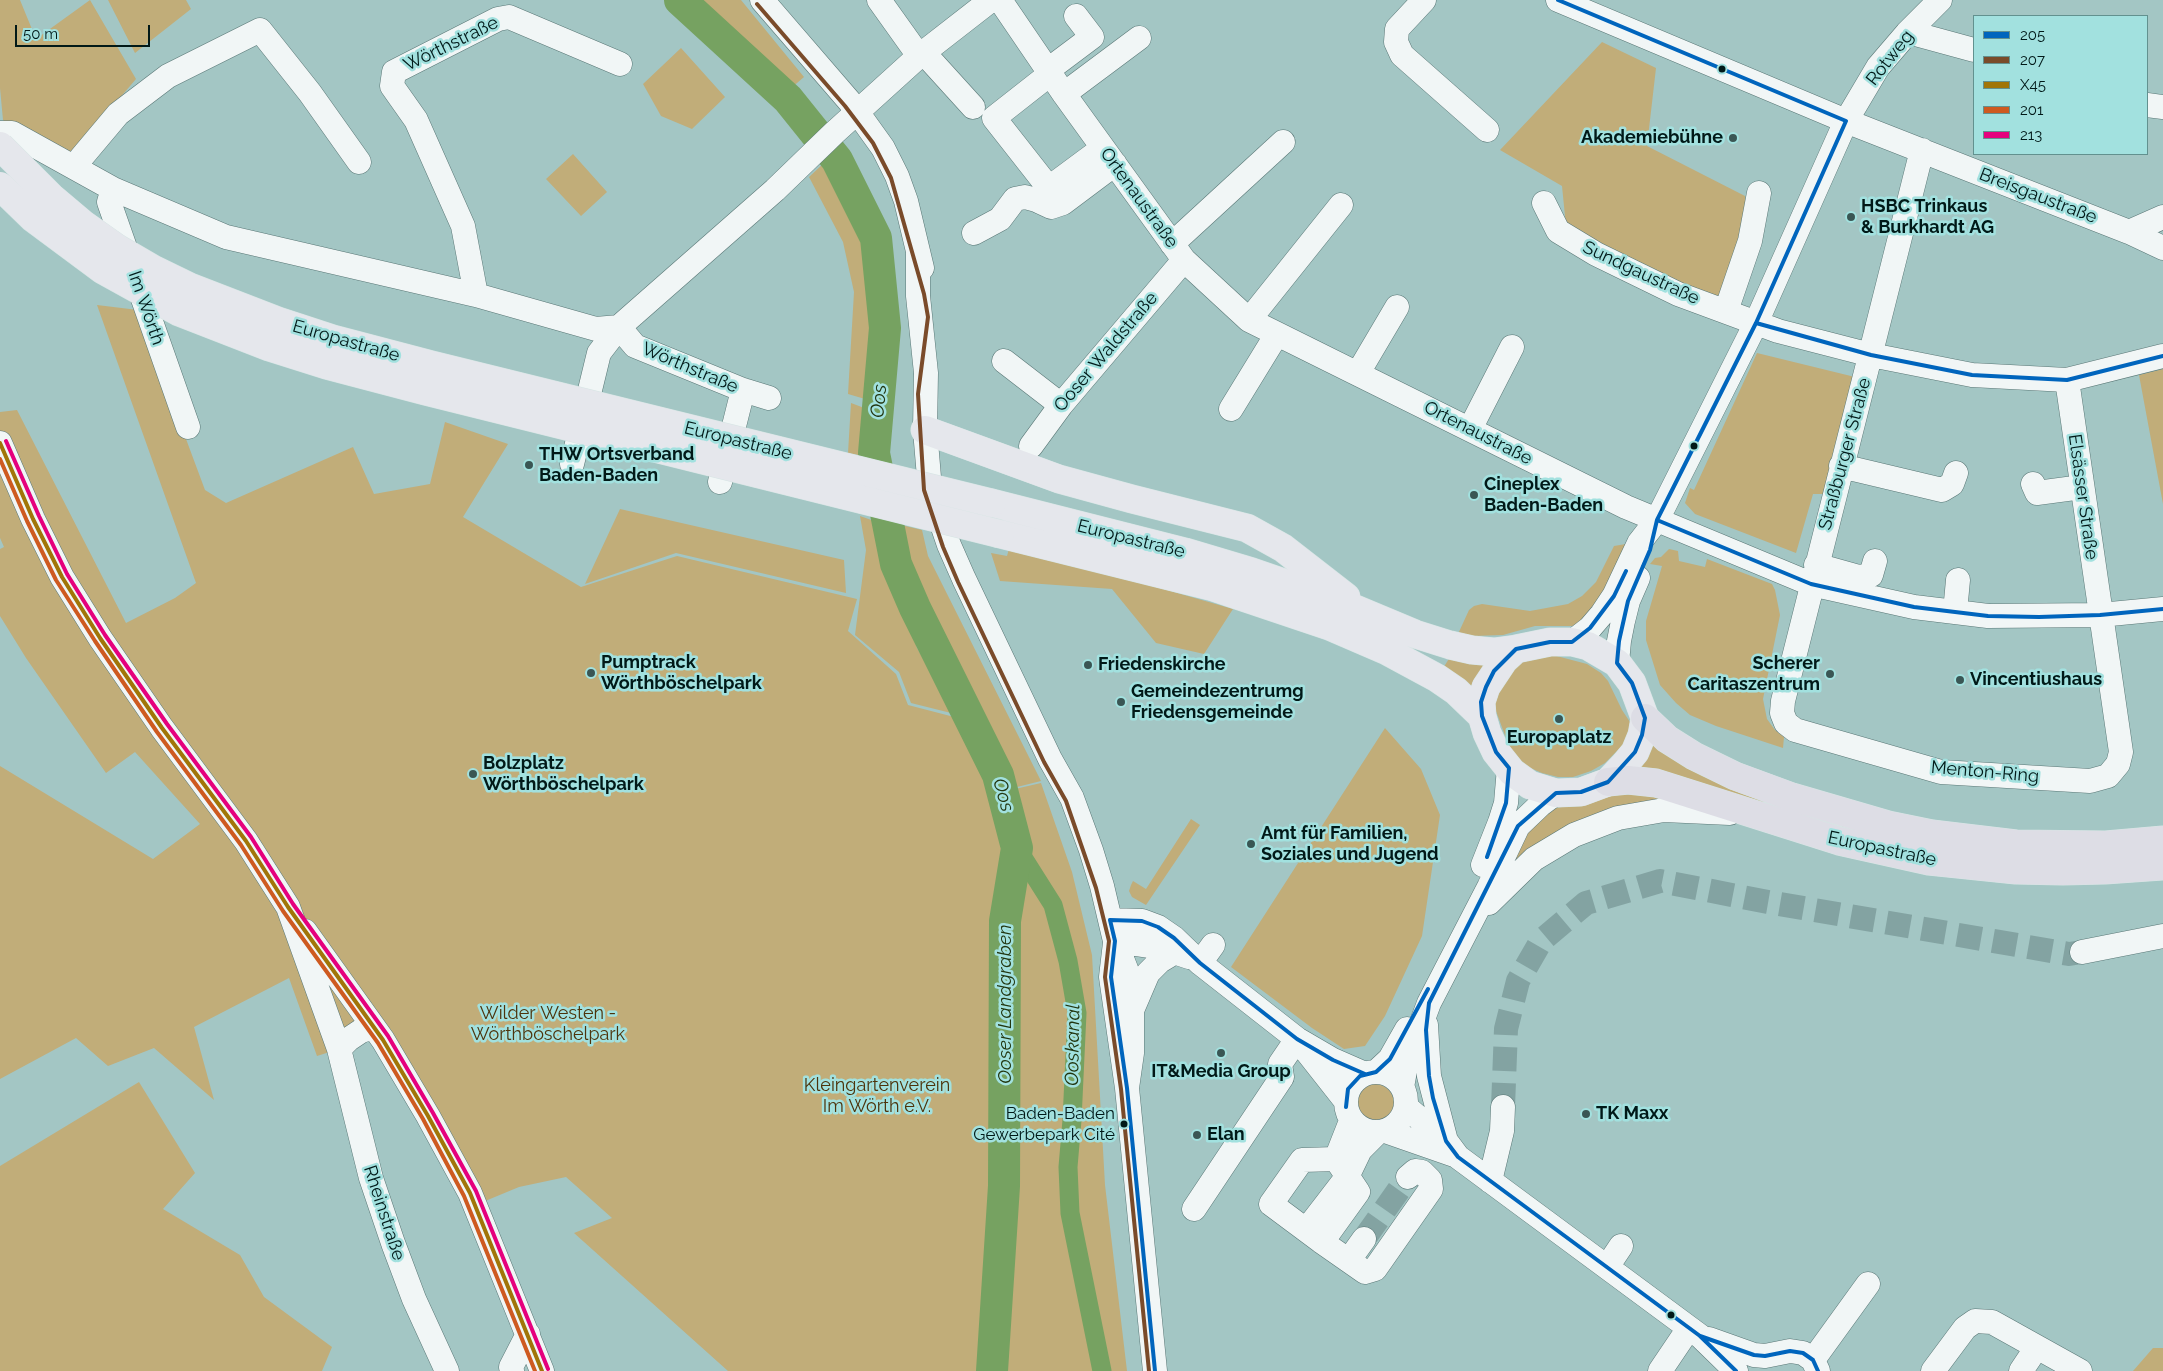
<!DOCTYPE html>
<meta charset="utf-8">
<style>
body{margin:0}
#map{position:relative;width:2163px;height:1371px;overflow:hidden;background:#a3c6c4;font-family:Raleway,sans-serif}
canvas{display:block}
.legend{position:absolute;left:1973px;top:15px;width:175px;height:140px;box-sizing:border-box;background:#a2e1df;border:1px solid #62918f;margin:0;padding:6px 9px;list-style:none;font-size:15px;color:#011918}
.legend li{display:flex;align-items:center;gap:10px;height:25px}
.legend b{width:25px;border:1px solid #62918f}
.scale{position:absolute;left:15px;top:25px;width:135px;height:22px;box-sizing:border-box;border:2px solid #011918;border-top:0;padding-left:6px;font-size:15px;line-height:18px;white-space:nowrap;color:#011918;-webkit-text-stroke:4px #a2e1df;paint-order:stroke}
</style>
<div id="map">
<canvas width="2163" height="1371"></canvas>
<ul class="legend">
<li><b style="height:6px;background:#0065bd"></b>205</li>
<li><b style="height:6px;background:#7a4b2a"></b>207</li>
<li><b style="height:6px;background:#a17508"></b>X45</li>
<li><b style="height:6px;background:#ce5a20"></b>201</li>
<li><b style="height:6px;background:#e5007d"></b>213</li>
</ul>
<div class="scale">50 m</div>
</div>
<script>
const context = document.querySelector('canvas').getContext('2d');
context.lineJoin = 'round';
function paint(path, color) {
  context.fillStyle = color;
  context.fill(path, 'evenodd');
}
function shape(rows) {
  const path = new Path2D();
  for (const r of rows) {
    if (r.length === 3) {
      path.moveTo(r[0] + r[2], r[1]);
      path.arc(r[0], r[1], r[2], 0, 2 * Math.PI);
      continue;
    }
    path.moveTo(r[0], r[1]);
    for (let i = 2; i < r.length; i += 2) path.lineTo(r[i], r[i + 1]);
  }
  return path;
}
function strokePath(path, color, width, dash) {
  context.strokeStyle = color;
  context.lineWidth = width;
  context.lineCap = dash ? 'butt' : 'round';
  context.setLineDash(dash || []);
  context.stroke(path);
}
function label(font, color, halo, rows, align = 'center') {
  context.font = font + ' Raleway,sans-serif';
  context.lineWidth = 5;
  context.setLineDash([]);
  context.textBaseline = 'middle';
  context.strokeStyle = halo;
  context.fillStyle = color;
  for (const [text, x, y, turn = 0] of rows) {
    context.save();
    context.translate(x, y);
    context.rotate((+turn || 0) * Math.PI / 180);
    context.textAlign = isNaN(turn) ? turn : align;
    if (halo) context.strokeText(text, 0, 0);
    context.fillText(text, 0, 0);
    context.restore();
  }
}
paint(shape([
 [0,0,20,0,36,39,90,0,136,79,78,147,81,158,12,131,3,120,0,88],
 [108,0,186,0,191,9,135,53],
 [694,0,741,0,804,77,790,89],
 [1602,42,1656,68,1647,146,1745,196,1749,219,1722,300,1612,254,1566,226,1562,186,1500,150],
 [681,48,725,97,692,129,661,116,643,84],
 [573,154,607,192,581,216,546,179],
 [824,163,848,208,867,251,874,286,865,399,848,394,854,292,843,242,809,177],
 [97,305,138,310,205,490,226,503,353,447,374,494,430,484,445,422,508,444,463,517,581,587,677,556,857,599,848,631,896,674,908,705,958,718,981,756,1010,856,1006,908,1020,910,1027,851,1015,789,1041,783,1072,872,1092,955,1105,1185,1127,1371,728,1371,574,1233,612,1218,566,1177,519,1187,478,1204,373,1028,339,1049,317,1056,289,978,194,1027,214,1100,154,1048,108,1066,76,1038,0,1079,0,766,153,859,200,824,135,752,106,773,26,658,0,616,0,549,4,547,0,538,0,412,17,410,126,623,175,598,196,583],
 [1757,353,1855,377,1823,494,1813,494,1796,553,1695,514,1685,503,1690,488,1694,490],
 [2163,369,2163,504,2139,375],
 [851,403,867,409,863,456,848,453],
 [620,509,844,560,846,593,676,553,585,584],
 [860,516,877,522,917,648,955,714,911,703,899,672,855,635,866,550],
 [893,523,922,530,928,556,1041,781,1013,788,902,564],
 [1626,544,1612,583,1581,624,1572,626,1535,626,1503,635,1472,636,1458,634,1469,610,1474,606,1482,604,1530,611,1568,604,1582,596,1596,582,1614,546],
 [1009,549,1139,582,1233,609,1204,654,1156,643,1112,589,1000,581,991,553,1007,556],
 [1669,549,1678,551,1679,561,1705,567,1707,559,1772,584,1775,590,1780,615,1763,699,1767,719,1775,730,1784,737,1783,748,1716,726,1690,715,1676,703,1660,685,1646,640,1646,621,1662,566,1650,564,1655,558,1661,557],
 [1549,654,1587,664,1601,673,1608,681,1622,710,1634,728,1626,742,1605,763,1591,771,1573,777,1558,777,1542,773,1528,767,1517,757,1509,746,1490,695,1518,662],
 [1450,657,1487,663,1472,692,1442,670],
 [1385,728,1421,769,1440,815,1422,936,1385,1016,1365,1046,1344,1049,1312,1028,1231,967],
 [1648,742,1687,766,1740,793,1818,819,1886,835,1885,840,1632,767],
 [1634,794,1651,795,1685,803,1671,805,1502,876,1522,832,1555,808,1584,804,1614,795],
 [1191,819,1200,825,1146,905,1132,897,1129,891,1131,885,1133,881,1146,889],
 [139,1082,195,1173,163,1209,240,1255,264,1297,332,1347,322,1371,0,1371,0,1166],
 [1375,1103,19],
 [2153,1348,2163,1348,2163,1371,2133,1371]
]), '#c1ad79');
strokePath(shape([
 [1017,848,1053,905,1068,961,1077,1013,1072,1120,1068,1167,1070,1213,1102,1371]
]), '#76a261', 19);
strokePath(shape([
 [680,0,788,99,837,160,876,238,885,328,874,453,896,564,915,608,998,775,1017,848,1005,921,1004,1186,992,1371]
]), '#76a261', 32);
strokePath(shape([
 [1503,1107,1506,1029,1518,981,1541,941,1586,903,1660,881,1768,902,2069,954,2082,952],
 [1364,1239,1408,1177]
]), '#83a3a2', 24, [24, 12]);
const minor = shape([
 [762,0,850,102,883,148,897,176,906,201,922,268],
 [879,0,919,56],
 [1000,0,1064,94,1184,260,1249,320,1626,507,1811,584,1914,607,1988,616,2100,615,2163,609],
 [1424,0,1397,29,1396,42,1402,55,1487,130],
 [1558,0,1846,121,2129,232,2163,248],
 [1908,32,1974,50],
 [924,53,973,107],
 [1048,70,1092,37,1076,16],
 [1050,74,994,118,1049,188,1103,148],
 [1064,94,1139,38],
 [2147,105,2163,107],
 [0,133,12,133,113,189,226,237,476,295,596,329,619,327],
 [1922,150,1783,701,1782,713,1786,723,1795,730,1941,772,2090,781,2108,776,2118,764,2121,752,2067,380],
 [76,167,81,158,118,114,168,76,260,30,310,93,359,162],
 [113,189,109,202,188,427],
 [1544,203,1558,231,1596,254,1678,294,1778,331,1871,355,1972,375,2067,380,2163,356],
 [2129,232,2163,217],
 [974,233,1000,219,1015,199,1025,197,1036,200,1051,207,1063,203,1115,164],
 [1172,244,1283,142],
 [918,254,918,296,926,373,925,430,930,489,949,545,964,579,1050,759,1072,798,1091,850,1102,886,1115,941,1128,974,1132,1011,1132,1053,1127,1088],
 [476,295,463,226,416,120,392,86,394,72,498,19,509,17,620,64],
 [1726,311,1750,241,1759,193],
 [1249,320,1341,205],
 [619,327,635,346,743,390,769,398],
 [1004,361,1061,405],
 [1358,373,1397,307],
 [1231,409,1277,334],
 [1470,429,1512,347],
 [0,443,33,519,62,577,100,638,162,728,246,841,288,907,339,1049,371,1178,393,1243,414,1299,447,1371],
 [1031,446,1061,405,1184,260],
 [572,464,599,353,619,327,775,190,834,133,919,56,991,0],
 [1841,466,1942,490,1952,484,1956,473],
 [720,482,743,390],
 [2033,484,2037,493,2082,487],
 [1816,565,1859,577,1871,575,1875,561],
 [1955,612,1958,580],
 [1572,642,1590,628,1602,614,1614,596,1639,543,1657,520,1756,323,1846,121,1878,67,1908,32,1940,0],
 [1617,663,1619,641,1623,621,1628,601,1638,578],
 [1483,865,1500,822,1506,803,1509,768],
 [1489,903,1534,859,1574,835,1618,818,1664,810,1730,813],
 [1110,920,1142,921,1158,927,1174,938,1200,963,1297,1039,1333,1060,1365,1074],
 [305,931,383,1040,428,1116,470,1193,542,1371],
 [1115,941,1162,948,1189,957],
 [1115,943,1111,977,1127,1088,1155,1371],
 [2082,952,2163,936],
 [1200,963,1213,945],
 [1133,1008,1148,973,1160,961,1175,952],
 [1426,1025,1429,1076,1446,1141],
 [1304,1048,1345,1100],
 [339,1049,349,1039,361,1031,373,1027],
 [1376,1102,30],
 [1376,1072,1390,1059,1407,1029],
 [1402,1087,1406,1065,1429,1003,1489,887,1518,826,1540,805,1556,793],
 [1406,1107,1446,1141,1458,1157,1700,1336,1736,1371],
 [1385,1131,1454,1155],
 [1336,1159,1358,1192,1322,1242,1365,1272,1375,1269,1431,1189,1430,1180,1422,1172,1415,1171,1408,1177],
 [1336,1159,1351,1121],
 [1490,1181,1502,1131,1503,1107],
 [1194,1209,1282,1077,1280,1064,1297,1039],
 [1307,1229,1347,1177,1360,1150,1377,1133],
 [1322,1242,1271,1204,1302,1160,1336,1159],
 [1349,1260,1364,1239],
 [1607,1267,1621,1246],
 [1709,1339,1754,1355,1765,1356,1790,1351,1803,1353,1813,1360,1818,1371],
 [1813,1360,1868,1284],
 [512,1371,511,1367,528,1334],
 [1660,1371,1689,1328],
 [1933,1371,1965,1328,1975,1321,1992,1322,2080,1371],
 [2021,1371,2037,1347]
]);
const major = shape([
 [925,430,1059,479,1132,499,1247,528,1283,548,1346,597],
 [992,503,1185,552,1252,572,1336,601,1415,634,1450,645,1472,650,1494,652,1516,649],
 [1000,534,1213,587,1329,626,1387,651,1437,678,1456,691,1482,716],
 [1550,642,1572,642,1588,646,1617,663,1632,683,1645,718,1642,735,1635,752,1625,764,1608,782,1581,792,1556,793,1530,785,1512,772,1496,752,1487,733,1482,716,1481,702,1486,687,1504,660,1516,649,1550,642]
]);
const highway = shape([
 [1645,718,1667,739,1694,756,1735,776,1792,797,1888,825,1932,834,2016,844,2106,845,2163,840],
 [1608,782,1628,780,1656,783,1839,841,1929,861,2016,870,2063,871,2105,870,2163,866]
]);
strokePath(minor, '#597776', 25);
strokePath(major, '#d6e5e4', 29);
strokePath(highway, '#d6e5e4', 29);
strokePath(minor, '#f1f6f6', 24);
strokePath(major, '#e5e7ec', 28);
strokePath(highway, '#dddde5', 28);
const majorBridge = shape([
 [0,146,51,197,83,224,117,248,153,269,190,287,278,321,333,339,432,365,992,503],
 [0,186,33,218,103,270,179,312,269,347,326,365,425,391,1000,534]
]);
strokePath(majorBridge, '#d6e5e4', 29, []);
strokePath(majorBridge, '#e5e7ec', 28);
strokePath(shape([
 [1558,0,1846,121],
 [1756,323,1871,355,1972,375,2067,380,2163,356],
 [1657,520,1811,584,1914,607,1988,616,2039,617,2100,615,2163,609],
 [1487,857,1506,803,1509,768,1496,752,1482,716,1481,702,1486,687,1494,671,1516,649,1550,642,1572,642,1590,628,1614,596,1626,571],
 [1376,1072,1390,1059,1428,989],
 [1346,1107,1348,1089,1360,1076,1376,1072],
 [1700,1336,1754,1355,1765,1356,1790,1351,1803,1353,1813,1360,1818,1371],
 [1155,1371,1127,1088,1111,977,1115,941,1110,920,1142,921,1158,927,1174,938,1200,963,1297,1039,1333,1060,1365,1074],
 [1736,1371,1700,1336,1458,1157,1446,1141,1433,1098,1429,1076,1426,1030,1429,1003,1518,826,1556,793,1581,792,1608,782,1635,752,1642,735,1645,718,1632,683,1617,663,1619,641,1628,601,1650,550,1657,520,1756,323,1846,121]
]), '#0065bd', 4);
strokePath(shape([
 [757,4,845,106,873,143,891,178,924,294,928,317,918,394,924,490,943,547,958,582,1044,762,1066,801,1096,888,1109,941,1105,977,1121,1089,1149,1371]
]), '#7a4b2a', 4);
strokePath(shape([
 [0,443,33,519,62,577,100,638,162,728,246,841,288,907,383,1040,428,1116,470,1193,542,1371]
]), '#a17508', 4);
strokePath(shape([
 [0,459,27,521,56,580,95,641,157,732,241,845,283,911,378,1043,423,1119,464,1196,535,1371]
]), '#ce5a20', 4);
strokePath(shape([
 [6,441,39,516,67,574,105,635,167,724,251,837,293,904,388,1036,433,1113,476,1191,548,1369]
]), '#e5007d', 4);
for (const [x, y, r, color] of [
 [1722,69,4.5,"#011918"],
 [1733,138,5,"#3a5654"],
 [1851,217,5,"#3a5654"],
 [1694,446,4.5,"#011918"],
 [529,465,5,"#3a5654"],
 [1474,495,5,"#3a5654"],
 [1088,665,5,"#3a5654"],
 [591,673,5,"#3a5654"],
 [1830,674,5,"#3a5654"],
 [1960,680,5,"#3a5654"],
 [1121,702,5,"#3a5654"],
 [1559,719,5,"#3a5654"],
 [473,774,5,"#3a5654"],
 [1251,844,5,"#3a5654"],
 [1221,1053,5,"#3a5654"],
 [1586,1114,5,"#3a5654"],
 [1124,1124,4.5,"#011918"],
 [1197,1135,5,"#3a5654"],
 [1671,1315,4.5,"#011918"]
]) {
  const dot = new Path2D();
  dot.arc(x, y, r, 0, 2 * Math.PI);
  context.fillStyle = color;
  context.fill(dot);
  strokePath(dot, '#a2e1df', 2);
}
label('17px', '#011918', '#a2e1df', [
 ["Baden-Baden",1115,1114],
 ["Gewerbepark Cité",1115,1135]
], 'right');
label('18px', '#011918', '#a2e1df', [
 ["Wörthstraße",451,44,-26],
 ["Rotweg",1890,58,-52],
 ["Breisgaustraße",2038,196,21],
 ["Ortenaustraße",1139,198,54],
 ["Sundgaustraße",1641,273,25],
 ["Im Wörth",146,308,71],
 ["Europastraße",346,341,16],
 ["Ooser Waldstraße",1106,352,-50],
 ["Wörthstraße",690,368,23],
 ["Ortenaustraße",1478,433,27],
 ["Europastraße",738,441,14],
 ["Straßburger Straße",1845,454,-75],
 ["Elsässer Straße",2083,497,82],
 ["Europastraße",1131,539,14],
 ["Menton-Ring",1985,772,5],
 ["Europastraße",1882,849,12],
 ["Rheinstraße",384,1213,72]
]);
label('bold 18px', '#011918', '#a2e1df', [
 ["Akademiebühne",1723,138,"right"],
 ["HSBC Trinkaus",1861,207],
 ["& Burkhardt AG",1861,228],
 ["THW Ortsverband",539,455],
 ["Baden-Baden",539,476],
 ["Cineplex",1484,485],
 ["Baden-Baden",1484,506],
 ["Pumptrack",601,663],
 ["Wörthböschelpark",601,684],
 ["Scherer",1820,664,"right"],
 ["Caritaszentrum",1820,685,"right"],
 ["Friedenskirche",1098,665],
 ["Vincentiushaus",1970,680],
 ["Gemeindezentrumg",1131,692],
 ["Friedensgemeinde",1131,713],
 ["Europaplatz",1559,738,"center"],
 ["Bolzplatz",483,764],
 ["Wörthböschelpark",483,785],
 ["Amt für Familien,",1261,834],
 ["Soziales und Jugend",1261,855],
 ["IT&Media Group",1221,1072,"center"],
 ["TK Maxx",1596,1114],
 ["Elan",1207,1135]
], 'left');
label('18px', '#4d330b', '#a2e1df', [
 ["Wilder Westen -",548,1014],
 ["Wörthböschelpark",548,1035],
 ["Kleingartenverein",877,1086],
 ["Im Wörth e.V.",877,1107]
]);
label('italic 19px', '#223610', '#a2e1df', [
 ["Oos",879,401,-85],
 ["Oos",1003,795,74],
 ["Ooser Landgraben",1005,1004,-90],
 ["Ooskanal",1073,1045,-89]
]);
</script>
